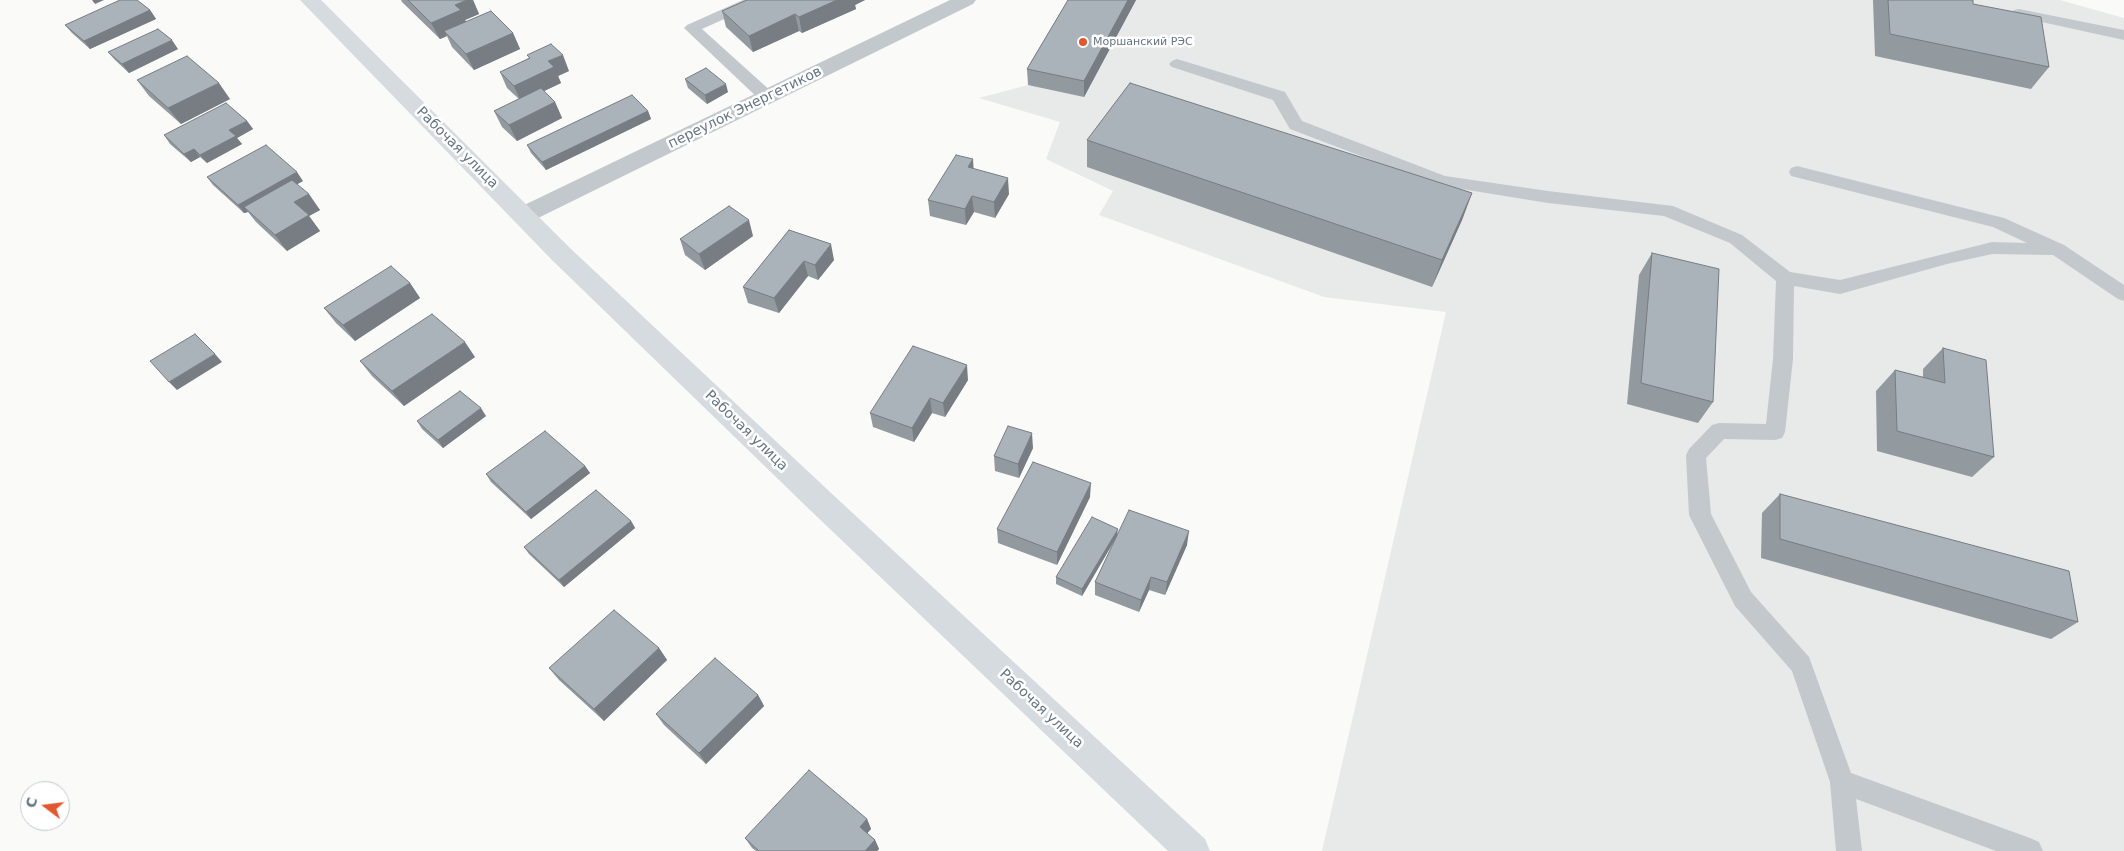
<!DOCTYPE html>
<meta charset="utf-8">
<style>
body{margin:0}
#map{position:relative;width:2124px;height:851px;overflow:hidden;background:#fafaf8;font-family:"DejaVu Sans",sans-serif}
canvas{display:block}
.north{position:absolute;left:20px;top:781px;width:50px;height:50px;box-sizing:border-box;background:#fff;border:1px solid #c1c8cd;border-radius:50%;rotate:285deg;font-size:14px;font-weight:700;line-height:20px;text-align:center;color:#657683}
.north::after{content:'';display:block;margin:auto;width:18px;height:22px;background:#e4572e;clip-path:polygon(50% 0,100% 100%,50% 72%,0 100%)}
</style>
<div id="map">
<canvas width="2124" height="851"></canvas>
<div class="north">С</div>
</div>
<script>
const context = document.querySelector('canvas').getContext('2d');
context.lineJoin = 'round';
function paint(path, color) {
  context.fillStyle = color;
  context.fill(path, 'evenodd');
}
function shape(rows) {
  const path = new Path2D();
  for (const r of rows) {
    path.moveTo(r[0], r[1]);
    for (let i = 2; i < r.length; i += 2) path.lineTo(r[i], r[i + 1]);
  }
  return path;
}
function strokePath(path, color, width, dash) {
  context.strokeStyle = color;
  context.lineWidth = width;
  context.lineCap = dash ? 'butt' : 'round';
  context.setLineDash(dash || []);
  context.stroke(path);
}
function label(font, color, halo, rows, align = 'center') {
  context.font = font + ' "DejaVu Sans",sans-serif';
  context.lineWidth = 5;
  context.setLineDash([]);
  context.textBaseline = 'middle';
  context.strokeStyle = halo;
  context.fillStyle = color;
  for (const [text, x, y, turn = 0] of rows) {
    context.save();
    context.translate(x, y);
    context.rotate((+turn || 0) * Math.PI / 180);
    context.textAlign = isNaN(turn) ? turn : align;
    if (halo) context.strokeText(text, 0, 0);
    context.fillText(text, 0, 0);
    context.restore();
  }
}
paint(shape([
 [1077,0,2060,0,2124,18,2124,851,1322,851,1446,312,1324,297,1099,215,1113,191,1046,159,1060,122,979,98,1028,85]
]), '#e8e9e9');
paint(shape([
 [743,0,762,0,760,3,702,29,773,93,775,97,773,101,761,101,684,28,687,25,743,0],
 [2019,9,2124,30,2124,40,2014,16,2012,13,2014,10,2019,9],
 [1177,59,1285,92,1302,121,1445,176,1548,191,1673,206,1742,235,1790,272,1840,280,1992,242,2027,243,1993,227,1791,176,1789,172,1791,168,1797,166,2004,218,2064,245,2124,285,2124,301,2118,299,2053,255,1992,254,1947,264,1840,294,1794,286,1793,359,1785,432,1782,438,1775,440,1724,439,1706,458,1711,514,1751,592,1809,657,1851,773,2030,838,2039,842,2043,851,1996,851,1856,799,1862,851,1836,851,1830,782,1792,671,1735,606,1689,515,1686,455,1689,449,1712,425,1719,423,1766,424,1773,359,1776,281,1730,243,1664,216,1548,203,1437,185,1290,129,1273,100,1172,67,1169,64,1172,61,1177,59]
]), '#c3c8cc');
paint(shape([
 [950,0,976,0,973,4,532,221,524,223,516,221,512,215,516,209,950,0]
]), '#c3c8cc');
paint(shape([
 [300,0,321,0,570,248,830,492,1205,839,1210,851,1168,851,810,510,552,260,300,0]
]), '#d6dbdf');
paint(shape([
 [401,0,473,0,479,14,465,20,466,21,513,33,520,49,474,70,452,47,447,36,440,39,402,2],
 [747,0,865,0,855,5,856,9,802,33,799,31,753,52,726,27,722,11],
 [1068,0,1136,0,1084,97,1028,85,1027,69],
 [1873,0,1973,0,1973,4,2049,67,2031,89,1875,56],
 [150,10,156,19,90,49,72,33,65,25],
 [178,49,129,73,115,60,108,52],
 [527,55,569,71,558,76,561,83,544,91,555,102,562,118,517,141,502,127,494,111,519,99,507,88,500,72,529,58],
 [685,79,728,92,707,104,688,88],
 [137,80,230,99,181,124,149,96],
 [648,111,651,119,546,170,531,153,527,145],
 [247,121,253,129,237,138,242,144,207,163,200,157,191,162,170,144,164,135],
 [1087,140,1472,193,1462,220,1432,287,1087,167],
 [973,159,973,169,1009,194,995,218,974,212,966,225,930,216,928,200],
 [207,177,303,181,297,184,320,210,309,216,320,231,287,251,256,222,248,212,244,213,213,185],
 [789,230,834,260,818,280,808,276,779,313,748,303,743,287],
 [753,236,705,270,685,255,680,239],
 [1652,253,1713,402,1698,423,1627,404,1639,275],
 [410,283,420,298,355,341,336,323,324,308],
 [1943,348,1994,457,1972,477,1877,451,1876,391,1895,370,1923,377,1923,369],
 [475,357,404,406,372,376,360,361],
 [968,380,945,417,932,413,914,442,873,427,870,413],
 [486,416,443,448,422,429,417,421],
 [1033,448,1019,478,995,471,994,456],
 [585,466,590,473,531,519,491,482,486,474],
 [1780,494,2078,622,2051,639,1761,558,1762,513],
 [1090,497,1057,565,998,543,997,529],
 [631,521,635,528,564,587,529,554,524,547],
 [1117,535,1187,545,1165,595,1149,590,1139,612,1095,595,1095,582,1116,538,1082,596,1056,584,1056,577],
 [659,648,667,660,604,721,559,680,549,668],
 [758,695,764,706,706,764,664,725,656,714],
 [867,819,871,829,867,833,875,840,879,849,877,851,756,851,752,848,745,838]
]), '#929a9f');
paint(shape([
 [92,0,104,0,95,4],
 [467,0,473,0,479,14,465,20,468,27,444,31,447,36,440,39,431,23,455,5],
 [837,0,865,0,855,5,856,9,802,33,799,17],
 [1128,0,1136,0,1084,97,1084,81],
 [150,10,156,19,90,49,84,41],
 [795,14,799,31,753,52,749,36],
 [513,33,520,49,474,70,466,54],
 [172,40,178,49,129,73,122,64],
 [563,55,569,71,558,76,561,83,521,102,514,86,548,61],
 [219,83,230,99,181,124,168,108],
 [726,84,728,92,707,104,705,95],
 [555,102,562,118,517,141,509,125],
 [648,111,651,119,546,170,542,162],
 [247,121,253,129,237,138,242,144,207,163,200,155,229,130],
 [194,149,200,157,191,162,184,154],
 [973,159,974,175,968,167],
 [297,172,303,181,249,211,244,207,248,212,244,213,238,205],
 [1008,178,1009,194,995,218,994,202],
 [1472,193,1462,220,1432,287,1442,260],
 [309,194,320,210,309,216,320,231,287,251,275,235,294,202],
 [972,196,974,212,966,225,965,209],
 [749,220,753,236,705,270,699,254],
 [831,244,834,260,818,280,815,265],
 [804,261,808,276,779,313,774,298],
 [410,283,420,298,355,341,343,325],
 [465,342,475,357,404,406,392,391],
 [215,354,222,362,177,390,169,382],
 [967,365,968,380,945,417,943,403],
 [930,398,932,413,914,442,912,428],
 [481,408,486,416,443,448,438,440],
 [1032,433,1033,448,1019,478,1018,464],
 [585,466,590,473,531,519,526,512],
 [1091,483,1090,497,1057,565,1057,552],
 [631,521,635,528,564,587,559,580],
 [1118,529,1117,536,1082,596,1082,589],
 [1189,531,1187,545,1165,595,1167,582],
 [1151,577,1149,590,1139,612,1141,600],
 [659,648,667,660,604,721,594,709],
 [758,695,764,706,706,764,699,753],
 [867,819,871,829,865,836,860,827],
 [875,840,879,849,877,851,865,851]
]), '#777d82');
const building = shape([
 [120,0,137,0,150,10,84,41,65,25,120,0],
 [408,0,467,0,455,5,461,10,431,23,408,0],
 [747,0,837,0,799,17,795,14,749,36,722,11,747,0],
 [1068,0,1128,0,1084,81,1027,69,1068,0],
 [1888,0,1973,0,1973,4,2041,17,2049,67,1890,34,1888,0],
 [491,11,513,33,466,54,444,31,491,11],
 [158,29,172,40,122,64,108,52,158,29],
 [551,44,563,55,548,61,554,67,514,86,500,72,530,58,527,55,551,44],
 [187,56,219,83,168,108,137,80,187,56],
 [706,68,726,84,705,95,685,79,706,68],
 [1130,83,1472,193,1442,260,1087,140,1130,83],
 [541,88,555,102,509,125,494,111,541,88],
 [632,95,648,111,542,162,527,145,632,95],
 [226,103,247,121,229,130,236,136,200,155,194,149,184,154,164,135,226,103],
 [266,145,297,172,238,205,207,177,266,145],
 [956,155,973,159,968,167,1008,178,994,202,972,196,965,209,928,200,956,155],
 [292,180,309,194,294,202,309,215,275,235,244,207,292,180],
 [729,206,749,220,699,254,680,239,729,206],
 [789,230,831,244,815,265,804,261,774,298,743,287,789,230],
 [1652,253,1719,269,1713,402,1641,383,1652,253],
 [391,266,410,283,343,325,324,308,391,266],
 [432,314,465,342,392,391,360,361,432,314],
 [195,334,215,354,169,382,150,361,195,334],
 [913,346,967,365,943,403,930,398,912,428,870,413,913,346],
 [1943,348,1986,360,1994,457,1897,431,1895,370,1945,383,1943,348],
 [460,391,481,408,438,440,417,421,460,391],
 [1008,426,1032,433,1018,464,994,456,1008,426],
 [545,431,585,466,526,512,486,474,545,431],
 [1033,462,1091,483,1057,552,997,529,1033,462],
 [596,490,631,521,559,580,524,547,596,490],
 [1780,494,2069,571,2078,622,1780,539,1780,494],
 [1129,510,1189,531,1167,582,1151,577,1141,600,1095,582,1129,510],
 [1092,517,1118,529,1082,589,1056,577,1092,517],
 [614,610,659,648,594,709,549,668,614,610],
 [715,658,758,695,699,753,656,714,715,658],
 [809,770,867,819,860,827,875,840,865,851,759,851,745,838,809,770]
]);
paint(building, '#aab3b9');
strokePath(building, '#777d82', 1);
for (const [x, y, r, color] of [
 [1083,42,5,"#e4572e"]
]) {
  const dot = new Path2D();
  dot.arc(x, y, r, 0, 2 * Math.PI);
  context.fillStyle = color;
  context.fill(dot);
  strokePath(dot, '#fff', 2);
}
label('11px', '#657683', '#fff', [
 ["Моршанский РЭС",1093,42]
], 'left');
label('14px', '#657683', '#fff', [
 ["переулок Энергетиков",745,108,-26],
 ["Рабочая улица",457,148,45],
 ["Рабочая улица",746,431,44],
 ["Рабочая улица",1041,709,43]
]);
</script>
